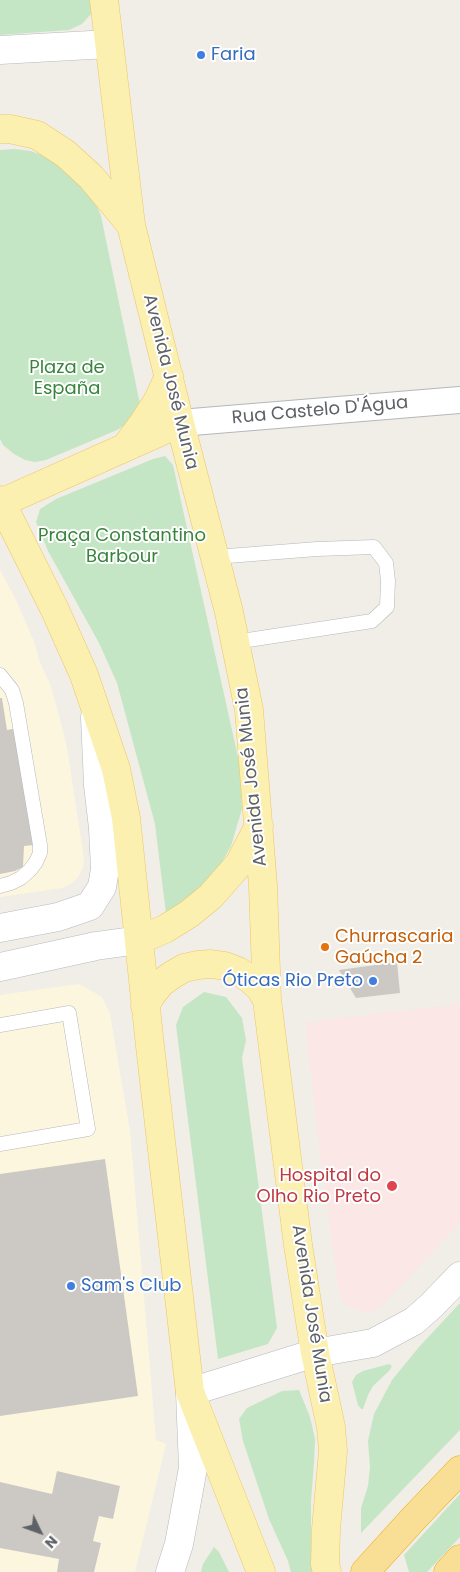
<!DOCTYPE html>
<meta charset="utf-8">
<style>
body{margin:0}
#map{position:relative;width:460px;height:1572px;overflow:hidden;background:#f0eee7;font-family:Poppins,sans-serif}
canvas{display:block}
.north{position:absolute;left:15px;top:1507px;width:50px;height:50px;-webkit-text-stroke:4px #fff;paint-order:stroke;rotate:132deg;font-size:14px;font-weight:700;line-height:20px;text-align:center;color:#5e6267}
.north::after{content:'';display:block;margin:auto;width:18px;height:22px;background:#5e6267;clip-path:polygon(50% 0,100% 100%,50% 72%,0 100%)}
</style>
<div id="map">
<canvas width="460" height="1572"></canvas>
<div class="north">N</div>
</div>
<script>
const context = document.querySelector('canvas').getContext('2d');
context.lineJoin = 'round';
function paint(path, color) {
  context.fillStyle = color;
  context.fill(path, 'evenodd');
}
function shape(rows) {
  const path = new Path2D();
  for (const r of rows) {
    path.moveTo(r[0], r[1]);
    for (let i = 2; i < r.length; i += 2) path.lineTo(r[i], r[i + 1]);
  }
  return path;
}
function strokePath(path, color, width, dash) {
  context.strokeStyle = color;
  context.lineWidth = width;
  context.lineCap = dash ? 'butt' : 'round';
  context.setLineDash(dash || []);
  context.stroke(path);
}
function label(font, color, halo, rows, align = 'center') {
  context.font = font + ' Poppins,sans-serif';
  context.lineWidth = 4;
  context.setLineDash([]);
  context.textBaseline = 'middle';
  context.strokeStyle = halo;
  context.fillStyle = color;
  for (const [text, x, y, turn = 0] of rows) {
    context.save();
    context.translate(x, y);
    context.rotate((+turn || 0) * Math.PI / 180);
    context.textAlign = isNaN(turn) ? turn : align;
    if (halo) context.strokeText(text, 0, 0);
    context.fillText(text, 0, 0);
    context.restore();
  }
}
paint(shape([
 [0,570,15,598,35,644,39,660,50,684,57,708,67,748,84,859,83,867,78,877,71,884,62,888,0,897],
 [79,984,102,997,110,1014,130,1131,156,1440,166,1444,135,1572,0,1572,0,995]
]), '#fdf6df');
paint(shape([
 [460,1004,460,1223,383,1305,374,1311,363,1312,347,1306,343,1301,339,1292,319,1150,305,1022]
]), '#fbe7e5');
paint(shape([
 [0,0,93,0,91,14,82,24,69,30,0,35],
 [15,149,31,151,49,158,74,173,96,204,101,216,140,404,127,424,117,430,46,460,35,462,25,460,14,454,3,445,0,439,0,150],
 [165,456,173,465,240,766,242,809,231,846,216,873,198,894,166,914,155,824,117,683,99,643,48,551,36,522,40,509,56,499,153,459],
 [204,992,226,997,242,1018,246,1040,242,1058,277,1328,268,1344,218,1359,176,1025,183,1007],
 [460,1303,460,1430,361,1533,361,1508,368,1486,370,1467,368,1441,374,1414,392,1380,419,1347],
 [389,1364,392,1366,389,1371,373,1386,368,1395,363,1409,361,1409,358,1405,352,1382,356,1375,363,1371],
 [299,1390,310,1417,315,1439,314,1462,311,1501,311,1541,313,1572,291,1572,288,1561,269,1519,243,1441,239,1419,247,1408,282,1391],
 [460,1494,460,1537,427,1572,409,1572,404,1555],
 [214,1547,219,1552,229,1572,201,1572,203,1564]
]), '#c5e6c5');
paint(shape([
 [0,698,2,698,7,730,17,728,34,845,24,846,23,867,15,871,0,874],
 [397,962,400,993,356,998,339,970],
 [105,1159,138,1396,0,1416,0,1174],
 [57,1471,120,1486,113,1519,99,1516,93,1541,101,1543,94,1572,57,1572,59,1559,0,1548,0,1482,52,1494]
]), '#ccc9c4');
const lane = shape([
 [215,557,317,549,374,547,386,563,388,581,387,607,372,621,235,642],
 [0,675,12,690,16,703,40,845,40,853,36,862,30,870,21,878,11,883,0,886],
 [0,1025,69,1013,88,1129,0,1144]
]);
const street = shape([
 [180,423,460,400]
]);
const secondary = shape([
 [0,50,109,44],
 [0,928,58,917,90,906,102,887,105,869,103,828,98,785,95,717],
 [0,967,96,946,139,940],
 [170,1572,179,1544,193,1468,190,1392,315,1353,373,1343,414,1321,431,1306,460,1276]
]);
const primary = shape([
 [104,0,131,225,180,423,229,612,249,710,263,886,267,1000,298,1245,315,1353,331,1427,333,1451,326,1529,325,1564,327,1572],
 [0,129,10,129,37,135,66,154,91,177,131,225],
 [127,445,144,422,158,400,169,376],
 [0,500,55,610,84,675,116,769,126,818,150,1046,190,1392,261,1572],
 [1,503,180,423],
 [139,940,165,929,189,914,211,896,239,864,259,826],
 [145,1006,152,994,161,983,172,975,184,968,198,965,211,964,225,966,238,971,250,979,260,988,267,1000]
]);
const highway = shape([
 [365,1572,414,1518,460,1470],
 [448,1572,460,1559]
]);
strokePath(lane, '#b4b7bb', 15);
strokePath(street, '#b4b7bb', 28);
strokePath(secondary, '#b5b9be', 29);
strokePath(primary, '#edc663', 29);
strokePath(highway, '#efa608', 29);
strokePath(lane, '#fff', 14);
strokePath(street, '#fff', 26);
strokePath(secondary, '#fff', 28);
strokePath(primary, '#fcf0b0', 28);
strokePath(highway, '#f9df95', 28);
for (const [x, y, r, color] of [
 [201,55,5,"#3f7fe0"],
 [325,947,5,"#e8710a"],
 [373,981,5,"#3f7fe0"],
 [392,1186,6,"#e0444e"],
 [71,1286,5,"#3f7fe0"]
]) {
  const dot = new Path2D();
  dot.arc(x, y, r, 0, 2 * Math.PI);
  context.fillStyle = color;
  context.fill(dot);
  strokePath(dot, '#fff', 2);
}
label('18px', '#366cbe', '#fff', [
 ["Faria",211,55],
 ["Óticas Rio Preto",363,981,"right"],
 ["Sam's Club",81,1286]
], 'left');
label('18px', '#38843c', '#fff', [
 ["Plaza de",67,368],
 ["España",67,389],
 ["Praça Constantino",122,536],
 ["Barbour",122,557]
]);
label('18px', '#5e6267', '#fff', [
 ["Avenida José Munia",170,382,76],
 ["Rua Castelo D'Água",320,411,-5],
 ["Avenida José Munia",252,777,-96],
 ["Avenida José Munia",311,1314,81]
]);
label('18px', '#c56008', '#fff', [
 ["Churrascaria",335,937],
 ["Gaúcha 2",335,958]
], 'left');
label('18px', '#be3a42', '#fff', [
 ["Hospital do",381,1176],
 ["Olho Rio Preto",381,1197]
], 'right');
</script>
